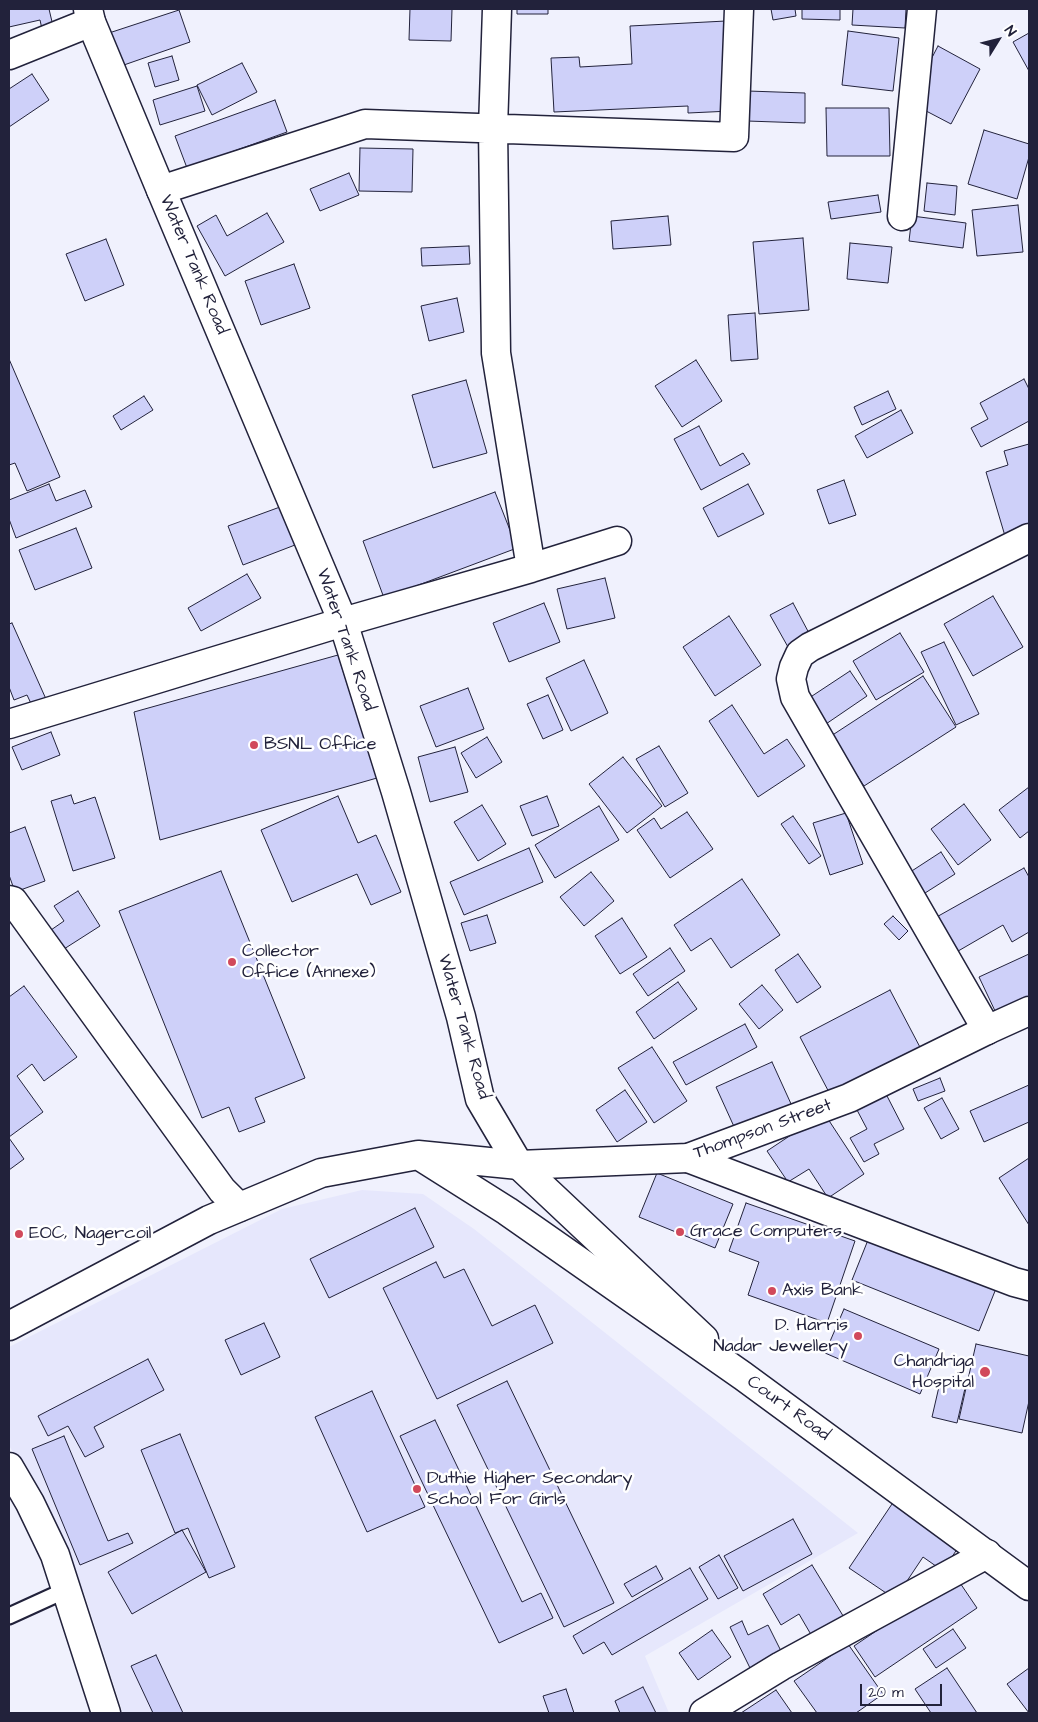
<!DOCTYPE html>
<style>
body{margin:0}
#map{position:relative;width:1038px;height:1722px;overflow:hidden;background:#f0f1fd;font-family:"Architects Daughter",sans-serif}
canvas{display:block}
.frame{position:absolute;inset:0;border:10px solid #22223b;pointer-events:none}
.north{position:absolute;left:973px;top:15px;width:50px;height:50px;-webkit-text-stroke:4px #fff;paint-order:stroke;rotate:54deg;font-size:14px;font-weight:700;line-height:20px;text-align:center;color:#22223b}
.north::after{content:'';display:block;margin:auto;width:18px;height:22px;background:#22223b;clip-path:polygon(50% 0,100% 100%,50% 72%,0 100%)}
.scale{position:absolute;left:860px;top:1684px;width:82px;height:22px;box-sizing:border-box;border:2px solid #22223b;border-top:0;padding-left:6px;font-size:15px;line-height:18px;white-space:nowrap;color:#22223b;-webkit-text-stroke:4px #fff;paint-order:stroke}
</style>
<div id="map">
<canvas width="1038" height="1722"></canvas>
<div class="frame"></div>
<div class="north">N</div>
<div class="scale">20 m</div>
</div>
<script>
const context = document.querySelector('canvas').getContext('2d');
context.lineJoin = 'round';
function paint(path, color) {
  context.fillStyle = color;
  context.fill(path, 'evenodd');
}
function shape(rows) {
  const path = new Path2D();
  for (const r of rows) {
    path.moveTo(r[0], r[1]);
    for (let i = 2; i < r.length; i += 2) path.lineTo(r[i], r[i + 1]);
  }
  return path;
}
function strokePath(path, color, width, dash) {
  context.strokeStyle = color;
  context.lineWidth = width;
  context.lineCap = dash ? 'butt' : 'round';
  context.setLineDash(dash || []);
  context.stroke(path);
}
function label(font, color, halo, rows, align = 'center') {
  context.font = font + ' "Architects Daughter",sans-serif';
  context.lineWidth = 5;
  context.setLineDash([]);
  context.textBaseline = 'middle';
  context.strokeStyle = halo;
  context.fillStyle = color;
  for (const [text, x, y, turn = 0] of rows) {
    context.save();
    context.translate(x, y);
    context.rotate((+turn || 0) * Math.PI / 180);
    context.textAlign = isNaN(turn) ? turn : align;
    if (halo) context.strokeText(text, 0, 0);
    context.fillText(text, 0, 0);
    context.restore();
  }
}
paint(shape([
 [362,1190,423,1194,474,1229,858,1533,645,1656,669,1713,123,1713,85,1595,9,1445,9,1347,282,1209]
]), '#e6e7fc');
const building = shape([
 [9,9,49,9,53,26,42,29,40,20,9,27,9,9],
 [410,9,452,9,451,41,409,40,410,9],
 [517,9,548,9,548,14,517,14,517,9],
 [771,9,795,9,796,16,773,20,771,9],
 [802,9,840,9,840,20,802,19,802,9],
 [853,9,906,9,905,28,852,25,853,9],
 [179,10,190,42,121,66,109,33,179,10],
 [726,21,731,111,688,113,688,106,554,112,551,58,579,57,580,67,632,64,630,26,726,21],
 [848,31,899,38,893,91,842,85,848,31],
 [1029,33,1029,71,1013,42,1029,33],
 [938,46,980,69,951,124,909,102,938,46],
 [172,56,179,80,155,87,148,63,172,56],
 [242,63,257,92,212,115,197,85,242,63],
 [32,74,49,100,9,127,9,89,32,74],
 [197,86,205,111,160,125,153,100,197,86],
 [748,91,805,93,805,123,747,121,748,91],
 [275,100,287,132,187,168,175,136,275,100],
 [826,108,889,108,890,156,827,156,826,108],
 [984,130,1029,144,1029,157,1017,199,968,184,984,130],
 [360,148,413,149,412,192,359,191,360,148],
 [349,173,359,195,320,211,310,189,349,173],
 [927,183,957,186,955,215,924,211,927,183],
 [878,195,881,212,831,219,828,202,878,195],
 [1018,205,1023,252,977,256,972,210,1018,205],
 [267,213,284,242,225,276,197,226,216,215,227,236,267,213],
 [668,216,671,245,613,249,611,221,668,216],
 [912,216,966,223,963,248,909,241,912,216],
 [803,238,809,310,759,314,753,242,803,238],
 [106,239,124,285,85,301,66,254,106,239],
 [850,243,892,247,888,283,847,279,850,243],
 [469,246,470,264,422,266,421,248,469,246],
 [294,264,310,308,261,325,245,281,294,264],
 [457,298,464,332,429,341,421,306,457,298],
 [755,313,758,359,731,361,728,315,755,313],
 [9,359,60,477,27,491,15,463,9,465,9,359],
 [696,360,722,401,682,427,655,386,696,360],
 [1024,379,1029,389,1029,421,981,447,971,428,988,419,980,403,1024,379],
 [466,380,487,453,433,468,412,395,466,380],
 [888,391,896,409,862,425,854,407,888,391],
 [144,396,153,410,121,430,113,416,144,396],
 [901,410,913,433,867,458,855,436,901,410],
 [699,426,720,466,743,453,750,464,701,490,674,439,699,426],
 [1029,444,1029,528,1005,536,986,472,1008,465,1004,451,1029,444],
 [844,480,856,515,829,524,817,490,844,480],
 [49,484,56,501,85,490,92,507,16,538,9,519,9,500,49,484],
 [748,484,764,514,718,537,703,508,748,484],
 [495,492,517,548,384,598,363,541,495,492],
 [280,507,295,545,243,565,228,526,280,507],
 [76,528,92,568,35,590,19,550,76,528],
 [247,574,261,598,201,631,188,608,247,574],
 [605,578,615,618,567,629,557,589,605,578],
 [993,596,1023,647,973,676,944,624,993,596],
 [544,603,560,642,509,662,493,623,544,603],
 [793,603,810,635,788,647,770,615,793,603],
 [729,616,761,665,715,696,683,647,729,616],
 [12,623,50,708,36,714,27,695,14,700,9,687,9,624,12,623],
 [900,633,924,672,876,700,853,661,900,633],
 [944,642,979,714,956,725,921,652,944,642],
 [338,655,377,778,160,840,134,712,338,655],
 [584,660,608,713,571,731,546,678,584,660],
 [850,671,867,696,823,726,806,700,850,671],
 [923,676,956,727,864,786,831,736,923,676],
 [468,688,484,729,436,747,420,706,468,688],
 [548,695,563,730,543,739,527,704,548,695],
 [732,705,764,754,787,739,805,766,758,797,709,721,732,705],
 [51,732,60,755,22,770,12,747,51,732],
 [487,737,502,762,476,778,461,753,487,737],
 [659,746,688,793,665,807,636,759,659,746],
 [455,747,468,792,430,802,418,757,455,747],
 [623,757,662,806,627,833,589,784,623,757],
 [1029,787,1029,831,1020,838,999,810,1029,787],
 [71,795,74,804,95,797,115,858,73,871,51,801,71,795],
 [338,796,358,843,376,835,401,892,371,905,357,874,292,902,261,830,338,796],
 [547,796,559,826,532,836,520,806,547,796],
 [964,804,991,840,958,865,931,829,964,804],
 [482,805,506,844,478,861,454,822,482,805],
 [599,806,619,840,555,878,535,845,599,806],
 [687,812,713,849,670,878,637,830,654,818,661,829,687,812],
 [846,813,863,864,830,875,813,823,846,813],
 [793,816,821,856,809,864,781,824,793,816],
 [25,827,45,881,15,892,9,875,9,833,25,827],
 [529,848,543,882,464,915,450,882,529,848],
 [941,852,955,874,914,900,901,878,941,852],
 [1024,868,1029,877,1029,932,1012,942,1003,925,953,954,933,919,1024,868],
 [221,871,305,1078,255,1098,265,1122,239,1132,229,1107,202,1118,119,911,221,871],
 [591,872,614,901,584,926,560,897,591,872],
 [742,879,780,935,731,968,711,938,691,951,674,925,742,879],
 [78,891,100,926,64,949,51,930,64,921,54,906,78,891],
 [487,915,496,943,470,951,461,923,487,915],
 [893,916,908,931,899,940,884,924,893,916],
 [622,918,647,957,620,974,595,936,622,918],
 [670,948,685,971,648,996,633,974,670,948],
 [798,954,821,987,797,1003,775,970,798,954],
 [1029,954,1029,997,996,1013,979,977,1029,954],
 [678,982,697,1009,654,1039,636,1012,678,982],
 [762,985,783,1010,759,1029,739,1004,762,985],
 [24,986,77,1057,44,1081,32,1064,17,1076,43,1112,9,1137,9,997,24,986],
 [890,990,922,1051,832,1098,800,1037,890,990],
 [745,1024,757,1047,686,1085,673,1062,745,1024],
 [652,1047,687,1101,654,1123,618,1068,652,1047],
 [772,1062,792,1106,736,1131,716,1087,772,1062],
 [940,1078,945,1091,918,1101,913,1089,940,1078],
 [1029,1085,1029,1122,984,1142,970,1111,1029,1085],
 [625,1090,647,1122,617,1142,596,1110,625,1090],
 [886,1094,904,1129,874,1144,879,1154,864,1162,850,1138,867,1129,857,1110,886,1094],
 [942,1098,959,1129,941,1139,924,1108,942,1098],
 [824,1113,864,1174,828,1198,809,1169,788,1182,767,1151,824,1113],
 [9,1138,24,1159,9,1170,9,1138],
 [1029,1158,1029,1225,999,1178,1029,1158],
 [657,1173,733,1204,715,1248,639,1217,657,1173],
 [746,1203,855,1241,827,1323,748,1295,759,1262,729,1251,746,1203],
 [415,1208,434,1247,329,1298,310,1259,415,1208],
 [870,1235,997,1286,979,1331,852,1280,870,1235],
 [436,1262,444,1278,464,1269,492,1326,535,1305,553,1343,437,1399,383,1288,436,1262],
 [844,1309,939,1349,920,1394,825,1353,844,1309],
 [264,1323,280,1357,241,1375,225,1340,264,1323],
 [976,1344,1029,1356,1029,1401,1022,1433,959,1419,976,1344],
 [148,1359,164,1390,94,1427,104,1447,85,1457,68,1426,48,1436,38,1416,148,1359],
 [941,1378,966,1384,957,1423,932,1417,941,1378],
 [507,1381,614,1603,564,1627,457,1405,507,1381],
 [372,1391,425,1507,367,1532,315,1417,372,1391],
 [435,1420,522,1602,541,1593,553,1618,499,1643,400,1436,435,1420],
 [180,1434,235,1567,209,1578,188,1528,175,1533,141,1450,180,1434],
 [64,1436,108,1541,128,1533,133,1543,80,1565,32,1449,64,1436],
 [894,1501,959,1546,943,1571,923,1557,895,1599,849,1568,894,1501],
 [793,1519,812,1554,743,1591,724,1556,793,1519],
 [182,1530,206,1572,132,1614,108,1572,182,1530],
 [719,1555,738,1588,718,1599,699,1567,719,1555],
 [812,1565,845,1619,813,1638,799,1614,781,1625,763,1594,812,1565],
 [656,1566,663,1579,632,1597,624,1584,656,1566],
 [690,1568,708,1599,612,1655,604,1642,583,1654,573,1636,690,1568],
 [956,1577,977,1608,875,1677,854,1646,956,1577],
 [742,1621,748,1635,768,1625,782,1653,750,1668,730,1627,742,1621],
 [953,1629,966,1648,936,1668,923,1649,953,1629],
 [712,1630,731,1657,698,1680,679,1653,712,1630],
 [848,1644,883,1694,856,1713,817,1713,794,1681,848,1644],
 [156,1655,183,1713,153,1713,131,1666,156,1655],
 [947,1668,977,1713,931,1713,915,1689,947,1668],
 [1029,1668,1029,1713,1007,1684,1029,1668],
 [643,1687,656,1713,620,1713,615,1701,643,1687],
 [566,1689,574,1713,549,1713,543,1696,566,1689],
 [776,1690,792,1713,741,1713,776,1690]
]);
paint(building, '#ced0f9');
strokePath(building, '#22223b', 1);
const service = shape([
 [9,1616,66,1590]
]);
const minor = shape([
 [9,55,91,22],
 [161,190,365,124,734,137,739,9],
 [902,216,922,9],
 [531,568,617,541],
 [9,724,343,622,531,568,496,353,493,128,497,9],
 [9,900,13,901,222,1190,239,1207],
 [987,1030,795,697,791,679,794,667,800,654,810,647,1029,538],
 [688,1158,1014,1282,1029,1286],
 [9,1467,30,1503,55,1555,106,1713],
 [704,1713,781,1666,987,1554]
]);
const tertiary = shape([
 [88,9,91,22,161,190,343,622,396,792,461,1017,480,1099,519,1165,704,1339]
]);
const secondary = shape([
 [423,1158,507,1211,743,1376,1029,1586],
 [9,1326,209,1220,321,1173,418,1155,519,1165,688,1158,849,1098,987,1030,1029,1011]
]);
strokePath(service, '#22223b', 19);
strokePath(minor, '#22223b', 31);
strokePath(tertiary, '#22223b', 31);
strokePath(secondary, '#22223b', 31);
strokePath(service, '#fff', 15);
strokePath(minor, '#fff', 28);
strokePath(tertiary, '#fff', 28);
strokePath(secondary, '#fff', 28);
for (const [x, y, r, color] of [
 [254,745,5,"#d1495b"],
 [232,962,5,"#d1495b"],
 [680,1232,5,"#d1495b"],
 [19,1234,5,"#d1495b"],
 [772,1291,5,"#d1495b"],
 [858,1336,5,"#d1495b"],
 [985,1372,6,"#d1495b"],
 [417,1489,5,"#d1495b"]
]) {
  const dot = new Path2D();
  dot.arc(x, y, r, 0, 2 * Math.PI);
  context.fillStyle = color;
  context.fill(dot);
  strokePath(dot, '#fff', 2);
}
label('18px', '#22223b', '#fff', [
 ["Water Tank Road",193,265,67],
 ["Water Tank Road",345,640,71],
 ["Water Tank Road",463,1027,74],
 ["Thompson Street",763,1130,-20],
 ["Court Road",788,1409,36]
]);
label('18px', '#22223b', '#fff', [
 ["BSNL Office",264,745],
 ["Collector",242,952],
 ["Office (Annexe)",242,973],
 ["Grace Computers",690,1232],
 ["EOC, Nagercoil",29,1234],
 ["Axis Bank",782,1291],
 ["D. Harris",848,1326,"right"],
 ["Nadar Jewellery",848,1347,"right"],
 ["Chandriga",974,1362,"right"],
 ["Hospital",974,1383,"right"],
 ["Duthie Higher Secondary",427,1479],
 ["School For Girls",427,1500]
], 'left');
</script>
